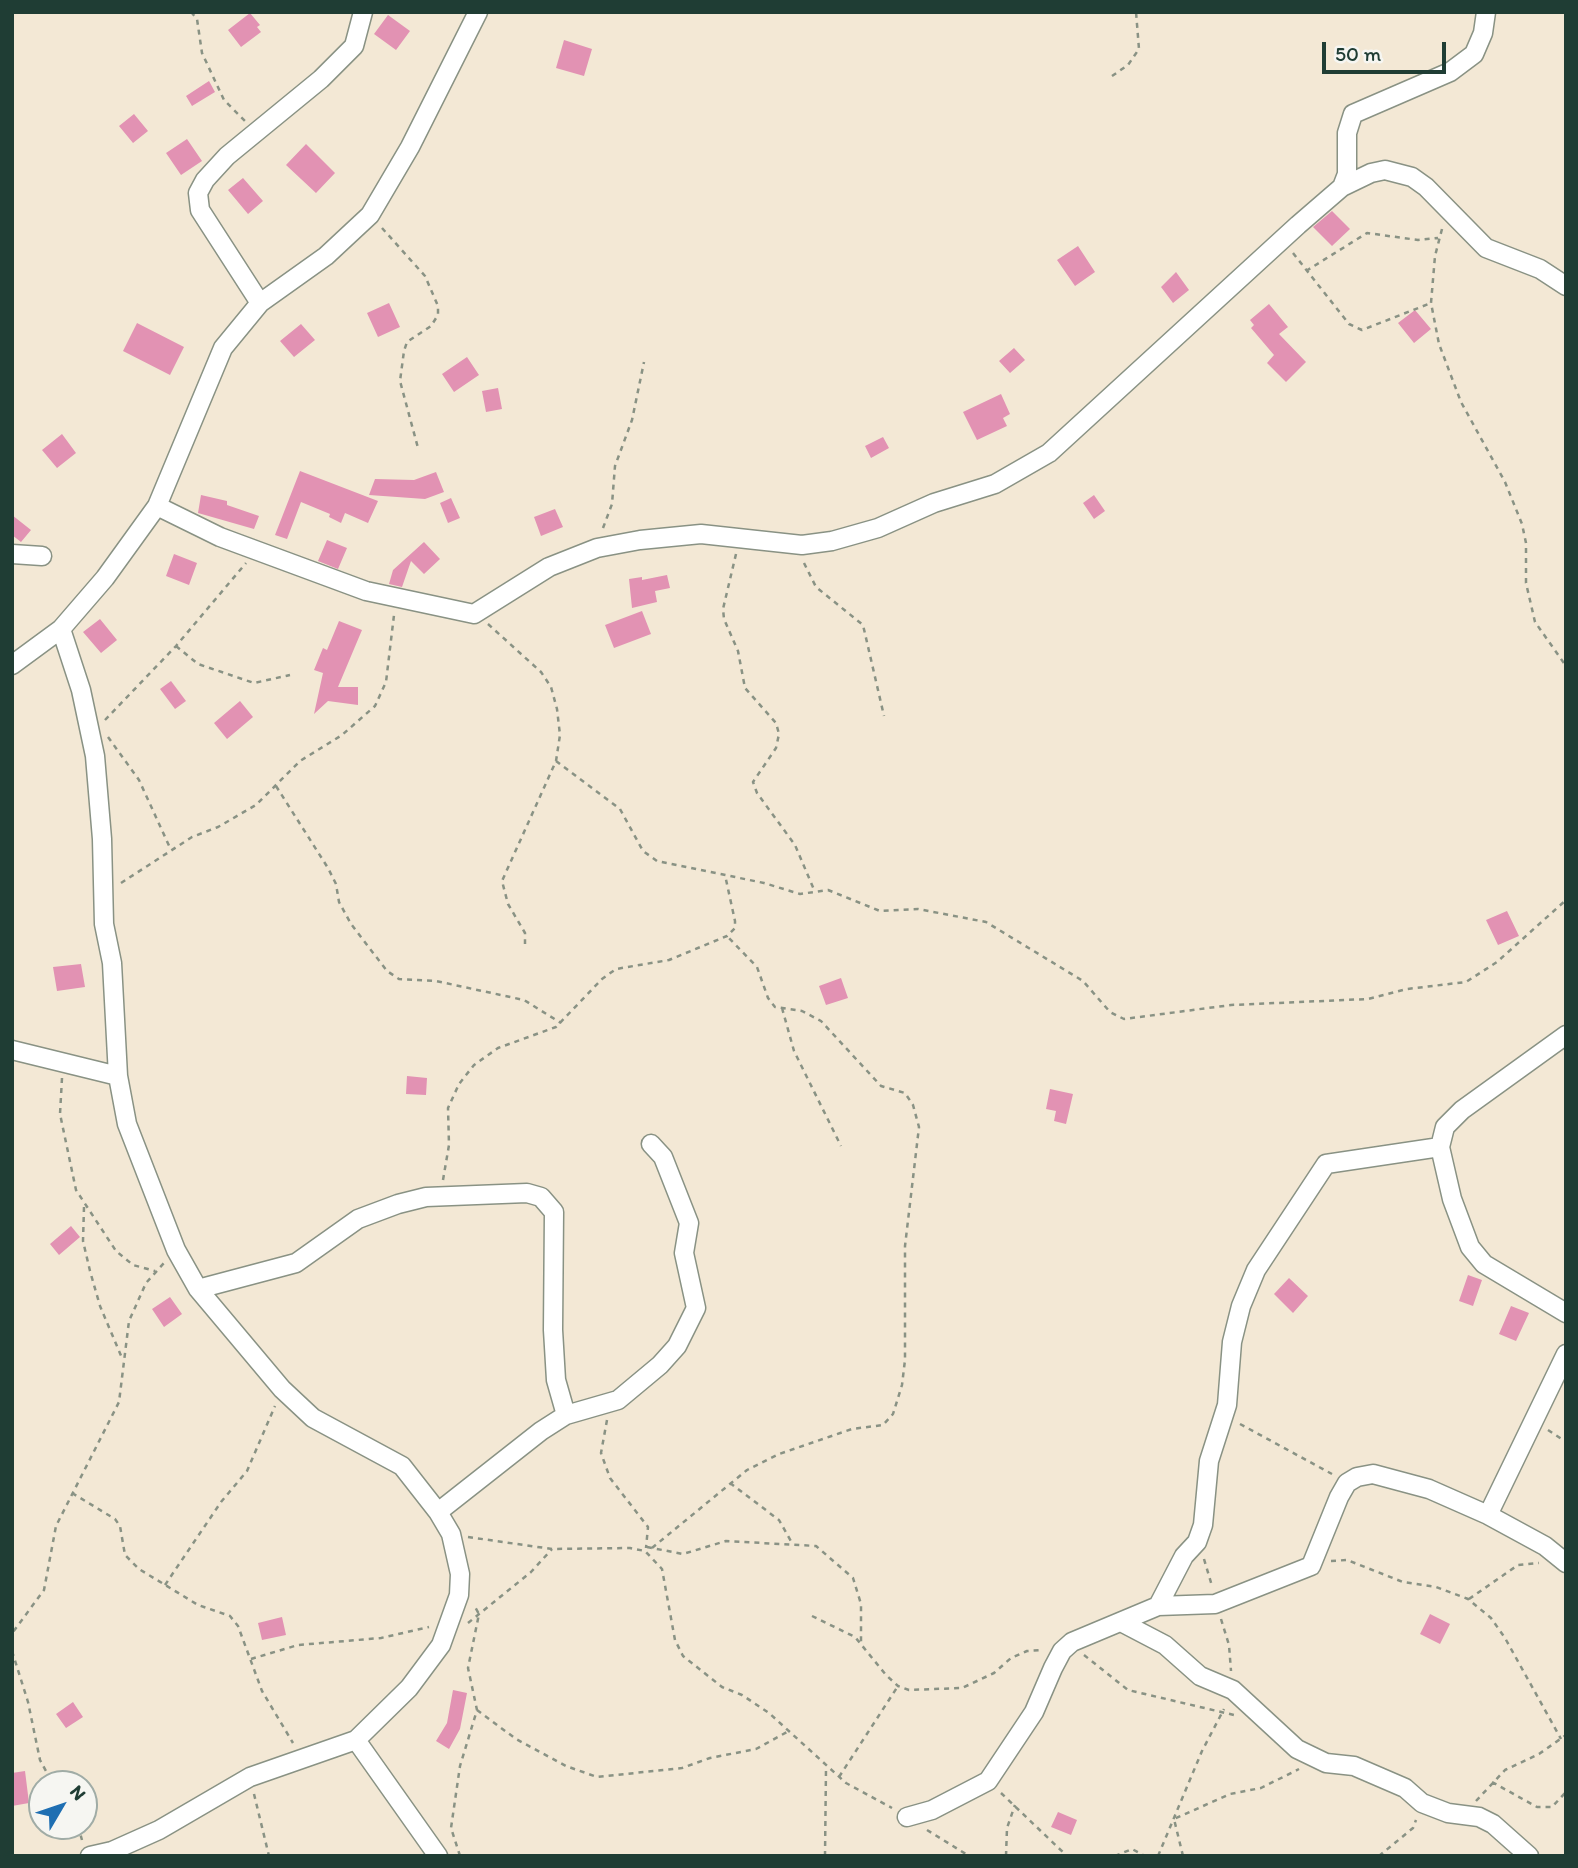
<!DOCTYPE html>
<style>
body{margin:0}
#map{position:relative;width:1578px;height:1868px;overflow:hidden;background:#f3e8d5;font-family:Itim,sans-serif}
canvas{display:block}
.frame{position:absolute;inset:0;border:14px solid #1f3d34;pointer-events:none}
.north{position:absolute;left:28px;top:1770px;width:70px;height:70px;box-sizing:border-box;background:#f6f6f2;border:2px solid #a0aca6;border-radius:50%;rotate:51deg;font-size:19px;font-weight:700;line-height:28px;text-align:center;color:#1f3d34}
.north::after{content:'';display:block;margin:auto;width:24px;height:32px;background:#1f6fb2;clip-path:polygon(50% 0,100% 100%,50% 72%,0 100%)}
.scale{position:absolute;left:1322px;top:42px;width:124px;height:32px;box-sizing:border-box;border:4px solid #1f3d34;border-top:0;padding-left:9px;font-size:21px;line-height:24px;white-space:nowrap;color:#1f3d34;-webkit-text-stroke:5px #f6f6f2;paint-order:stroke}
</style>
<div id="map">
<canvas width="1578" height="1868"></canvas>
<div class="frame"></div>
<div class="north">N</div>
<div class="scale">50 m</div>
</div>
<script>
const context = document.querySelector('canvas').getContext('2d');
context.lineJoin = 'round';
function paint(path, color) {
  context.fillStyle = color;
  context.fill(path, 'evenodd');
}
function shape(rows) {
  const path = new Path2D();
  for (const r of rows) {
    path.moveTo(r[0], r[1]);
    for (let i = 2; i < r.length; i += 2) path.lineTo(r[i], r[i + 1]);
  }
  return path;
}
function strokePath(path, color, width, dash) {
  context.strokeStyle = color;
  context.lineWidth = width;
  context.lineCap = dash ? 'butt' : 'round';
  context.setLineDash(dash || []);
  context.stroke(path);
}
paint(shape([
 [250,13,260,25,257,27,261,32,241,47,228,30],
 [388,15,410,31,396,50,374,34],
 [564,40,592,49,584,76,556,68],
 [209,81,215,92,192,106,186,96],
 [134,114,148,131,133,143,119,126],
 [187,139,202,161,181,175,166,153],
 [306,144,335,173,316,193,286,165],
 [243,178,263,201,248,214,228,190],
 [1332,211,1350,229,1332,246,1313,227],
 [1078,246,1095,272,1075,286,1057,260],
 [1176,272,1189,290,1173,303,1161,287],
 [389,303,400,327,378,337,367,313],
 [1269,304,1288,327,1279,334,1306,362,1286,382,1267,363,1274,355,1251,328,1254,325,1250,320],
 [1415,310,1431,329,1414,343,1398,323],
 [137,323,184,347,170,375,123,351],
 [301,324,315,340,294,357,280,341],
 [1014,348,1025,360,1010,373,999,361],
 [467,357,479,375,454,392,442,374],
 [498,388,502,409,486,412,482,391],
 [1001,394,1010,414,1003,418,1007,426,977,440,963,412],
 [62,434,76,453,57,468,42,450],
 [883,437,889,448,871,458,865,446],
 [300,471,378,501,368,523,345,513,341,523,329,517,330,514,301,502,287,539,275,535],
 [436,472,444,492,425,499,369,495,375,479,414,480],
 [201,495,227,501,227,505,259,516,254,529,198,513],
 [1094,495,1105,511,1094,519,1083,503],
 [451,498,460,518,448,523,440,503],
 [555,509,563,527,541,536,534,517],
 [12,515,31,530,21,542,12,535],
 [327,540,347,548,338,569,318,561],
 [424,542,440,559,424,574,411,561,402,587,389,584,393,570],
 [174,554,197,563,189,585,166,576],
 [667,575,670,588,655,591,657,602,632,608,629,579,642,577,642,580],
 [642,611,651,634,614,648,605,625],
 [100,619,117,640,101,653,83,632],
 [339,621,362,630,338,687,358,687,358,705,328,701,314,714,323,673,314,670,323,648,327,650],
 [171,681,186,701,175,709,160,689],
 [240,701,253,717,227,739,214,723],
 [1507,911,1519,936,1498,945,1486,920],
 [81,964,85,987,57,991,53,967],
 [841,978,848,998,826,1005,819,986],
 [407,1076,427,1078,426,1095,406,1094],
 [1050,1089,1073,1094,1066,1124,1054,1121,1056,1111,1046,1109],
 [71,1226,80,1237,59,1255,50,1244],
 [1468,1275,1482,1280,1473,1306,1459,1301],
 [1289,1278,1308,1296,1293,1313,1274,1294],
 [170,1297,182,1314,164,1327,152,1309],
 [1511,1306,1529,1313,1516,1341,1499,1334],
 [1430,1614,1450,1624,1440,1644,1420,1634],
 [282,1617,286,1635,262,1640,258,1623],
 [453,1690,467,1693,460,1729,449,1749,436,1741,447,1723],
 [73,1702,83,1717,66,1728,56,1714],
 [25,1771,29,1803,12,1806,12,1773],
 [1058,1812,1077,1820,1071,1835,1051,1827]
]), '#e292b3');
const minor = shape([
 [1342,187,1347,174,1347,133,1353,114,1450,72,1474,54,1483,33,1486,12],
 [260,303,200,210,198,193,205,180,227,156,321,79,354,46,363,12],
 [157,506,220,537,366,591,474,614,549,567,597,548,640,540,701,534,802,545,832,541,878,528,934,503,995,484,1049,453,1298,225,1342,187,1371,173,1385,170,1412,177,1426,187,1486,248,1540,269,1566,286],
 [12,554,42,556],
 [61,629,81,690,95,756,102,839,104,924,112,963,118,1076,127,1124,176,1250,198,1289,282,1389,313,1418,402,1466,438,1512,451,1534,460,1574,459,1595,441,1645,409,1688,356,1740,250,1777,159,1830,112,1851,90,1856],
 [12,665,61,629,105,578,157,506,223,348,260,303,326,256,370,215,410,147,478,12],
 [1566,1035,1462,1110,1445,1127,1440,1147,1452,1199,1470,1247,1484,1264,1566,1313],
 [12,1050,118,1076],
 [198,1289,296,1263,358,1219,398,1204,426,1197,527,1193,541,1197,554,1212,553,1330,556,1380,566,1415],
 [438,1512,541,1431,566,1415,618,1400,660,1365,677,1346,696,1308,684,1253,689,1223,663,1157,651,1144],
 [1488,1515,1566,1354],
 [1158,1606,1184,1556,1197,1542,1203,1525,1209,1461,1227,1405,1232,1342,1241,1306,1256,1270,1326,1164,1440,1147],
 [1121,1622,1165,1645,1200,1676,1233,1690,1297,1749,1326,1763,1354,1766,1405,1788,1422,1803,1448,1813,1479,1817,1493,1824,1529,1856],
 [356,1740,438,1856],
 [907,1817,932,1810,988,1781,1034,1712,1053,1668,1062,1651,1072,1642,1158,1606,1215,1604,1311,1566,1339,1497,1347,1483,1357,1477,1373,1474,1429,1489,1488,1515,1545,1546,1566,1563]
]);
strokePath(minor, '#899284', 21);
strokePath(shape([
 [191,12,197,19,202,53,224,100,245,121],
 [1112,76,1128,65,1139,49,1136,12],
 [382,228,425,276,438,306,438,315,431,326,407,342,404,351,400,381,418,448],
 [1442,229,1435,256,1431,303,1439,344,1461,402,1505,482,1522,524,1526,543,1526,583,1535,622,1566,666],
 [1293,253,1349,324,1362,330,1431,303],
 [1306,271,1367,233,1418,240,1438,238],
 [603,528,612,504,615,466,632,420,644,362],
 [736,554,723,609,724,619,738,651,745,688,776,723,779,734,776,748,753,782,757,793,795,845,815,892],
 [804,563,816,587,863,625,884,716],
 [488,624,541,672,551,687,557,709,560,735,556,761,502,881,508,904,525,933,525,944],
 [176,646,198,664,254,683,290,675],
 [105,720,176,646,246,563],
 [108,737,139,780,171,850],
 [556,761,620,809,643,851,657,861,764,883,800,894,828,890,880,911,918,909,986,922,1083,981,1110,1012,1124,1019,1231,1005,1368,999,1407,989,1466,982,1497,962,1566,900],
 [276,786,328,868,336,884,339,902,351,924,387,971,399,979,436,981,524,1000,561,1023],
 [121,883,192,837,218,827,256,805,300,761,342,735,375,706,386,682,394,615],
 [782,1008,794,1051,841,1146],
 [62,1078,60,1114,76,1190,116,1251,133,1265,155,1271],
 [443,1180,449,1145,448,1108,459,1084,474,1065,498,1048,556,1027,602,979,616,969,669,960,727,936,735,928,735,921,725,875],
 [84,1207,83,1241,90,1271,100,1306,122,1358],
 [607,1420,601,1453,610,1478,648,1527,646,1548],
 [1240,1424,1332,1474],
 [1548,1430,1566,1442],
 [730,1483,779,1520,792,1543],
 [72,1493,115,1519,120,1526,125,1555,139,1569,198,1605,230,1616,238,1626,262,1691,293,1743],
 [468,1537,552,1549,630,1548,645,1551,662,1569,675,1640,683,1656,722,1687,742,1695,769,1713,846,1783,892,1808],
 [647,1547,683,1554,726,1541,816,1546,853,1578,861,1604,861,1642],
 [652,1548,747,1470,779,1454,852,1429,883,1425,893,1414,902,1385,905,1360,905,1246,919,1127,913,1105,905,1093,881,1086,821,1021,802,1011,775,1007,768,998,757,967,727,936],
 [1204,1559,1212,1586],
 [1331,1561,1347,1560,1403,1582,1436,1587,1468,1599,1491,1618,1505,1638,1561,1739],
 [165,1585,221,1502,247,1471,275,1406],
 [1469,1599,1518,1565,1539,1563],
 [812,1616,855,1637,886,1675,898,1686,909,1690,962,1688,994,1673,1011,1658,1027,1651,1043,1650],
 [1221,1619,1229,1645,1231,1671],
 [468,1623,531,1572,552,1549],
 [12,1641,13,1632,44,1590,56,1526,119,1402,129,1321,146,1283,164,1263],
 [12,1651,28,1702,40,1760,53,1784],
 [1084,1655,1128,1690,1234,1715],
 [251,1659,298,1645,381,1638,429,1627],
 [477,1710,516,1739,566,1766,597,1777,682,1768,710,1758,756,1749,787,1732],
 [839,1777,898,1686],
 [1492,1782,1537,1807,1552,1807,1566,1792],
 [1001,1793,1067,1856],
 [254,1794,269,1856],
 [1476,1801,1505,1770,1539,1754,1566,1735],
 [78,1826,82,1840],
 [927,1830,969,1856],
 [460,1856,451,1828,460,1766,477,1710,468,1668,479,1614,475,1607],
 [825,1856,826,1768],
 [1006,1856,1007,1828,1015,1805],
 [1115,1856,1132,1849,1145,1856],
 [1158,1856,1202,1751,1224,1709],
 [1183,1856,1174,1819,1230,1794,1261,1788,1299,1769],
 [1379,1856,1413,1828,1416,1820]
]), '#899284', 2.5, [5, 5]);
strokePath(minor, '#fff', 18);
</script>
